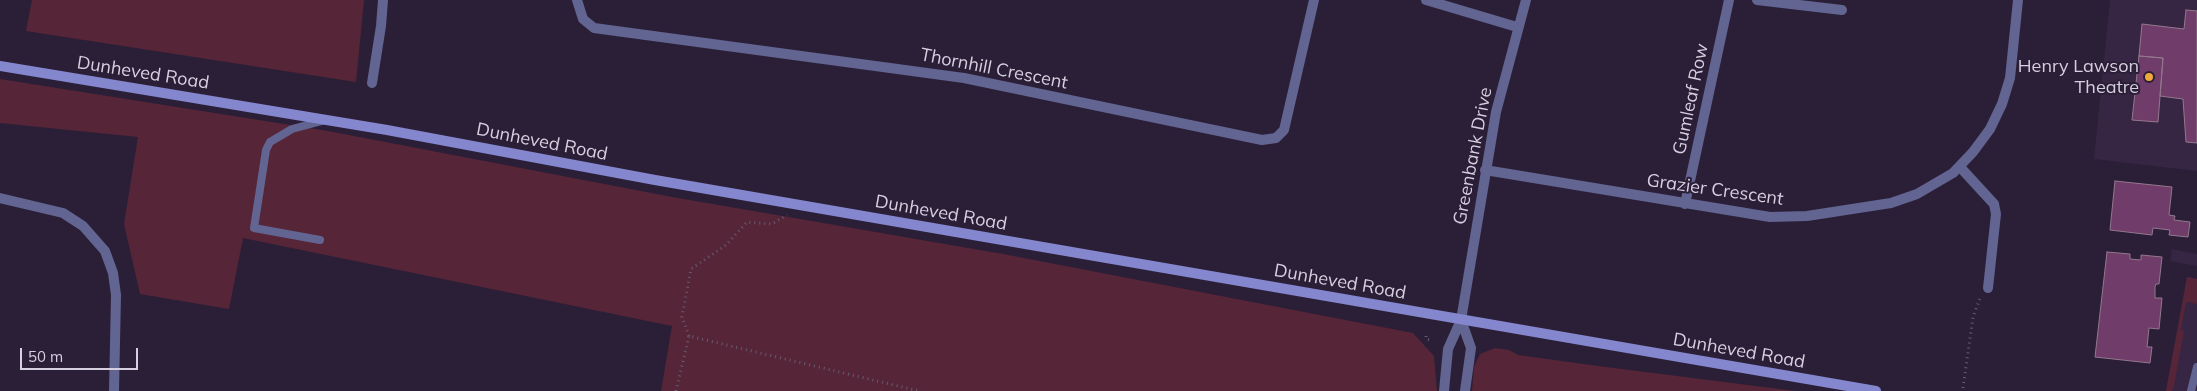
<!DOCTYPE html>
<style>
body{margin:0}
#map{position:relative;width:2197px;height:391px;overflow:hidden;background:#2b1f37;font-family:Mulish,sans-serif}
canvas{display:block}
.scale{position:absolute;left:20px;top:348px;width:118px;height:22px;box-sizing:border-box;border:2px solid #d6cfdf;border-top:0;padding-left:6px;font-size:15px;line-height:18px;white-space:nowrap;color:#d6cfdf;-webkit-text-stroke:4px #2b1f37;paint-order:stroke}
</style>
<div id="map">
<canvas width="2197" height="391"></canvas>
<div class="scale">50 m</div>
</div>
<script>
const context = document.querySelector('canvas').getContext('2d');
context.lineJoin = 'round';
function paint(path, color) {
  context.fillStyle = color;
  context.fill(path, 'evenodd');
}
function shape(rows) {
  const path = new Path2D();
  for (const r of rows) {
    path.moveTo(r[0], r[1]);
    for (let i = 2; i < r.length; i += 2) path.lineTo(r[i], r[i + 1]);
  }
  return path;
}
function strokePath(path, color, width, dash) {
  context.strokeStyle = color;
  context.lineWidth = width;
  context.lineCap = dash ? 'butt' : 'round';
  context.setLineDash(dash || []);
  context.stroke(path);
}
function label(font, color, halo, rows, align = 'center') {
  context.font = font + ' Mulish,sans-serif';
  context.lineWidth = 4;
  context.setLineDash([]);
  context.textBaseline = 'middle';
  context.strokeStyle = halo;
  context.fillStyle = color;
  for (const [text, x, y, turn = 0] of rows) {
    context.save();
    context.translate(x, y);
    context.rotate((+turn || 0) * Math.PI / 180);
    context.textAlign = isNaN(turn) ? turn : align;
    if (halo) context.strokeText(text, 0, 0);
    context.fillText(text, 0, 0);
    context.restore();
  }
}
paint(shape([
 [2110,0,2197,0,2197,171,2094,159],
 [2172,249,2197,254,2197,266,2170,261],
 [2187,277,2197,279,2197,391,2166,391]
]), '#362644');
paint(shape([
 [32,0,364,0,356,82,26,31],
 [0,79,328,131,672,197,1003,254,1413,333,1434,356,1437,391,661,391,672,326,243,238,229,309,140,294,124,224,138,137,0,123],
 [2187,277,2197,279,2197,304,2186,302,2181,330,2184,331,2174,386,2172,391,2166,391],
 [1495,348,1509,350,1518,355,1598,366,1795,391,1472,391,1474,367,1480,354]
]), '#572538');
const building = shape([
 [2186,10,2197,11,2197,143,2186,142,2183,99,2160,96,2163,58,2139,56,2142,24,2184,29,2186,10],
 [2139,56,2163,58,2158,122,2132,120,2139,56],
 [2115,181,2172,187,2169,215,2175,216,2174,220,2190,222,2188,237,2169,235,2170,230,2153,228,2152,235,2110,230,2115,181],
 [2107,252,2130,254,2130,259,2141,260,2141,255,2162,257,2159,284,2156,284,2155,287,2155,298,2162,298,2159,329,2149,328,2147,347,2152,347,2150,363,2095,357,2107,252]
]);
paint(building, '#703c69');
strokePath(building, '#93788e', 1);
strokePath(shape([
 [689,336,682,317,691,269,726,245,747,222,772,224,787,215],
 [1426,336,1426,339,1431,340],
 [1963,388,1973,317,1981,296],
 [676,391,689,336,919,391]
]), '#655a70', 3, [1, 4]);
strokePath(shape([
 [320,240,254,228,266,150,270,142,292,129,322,121],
 [2191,391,2197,367]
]), '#626491', 8);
strokePath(shape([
 [577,0,583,19,594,28,964,78,1262,140,1276,138,1284,130,1314,0],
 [1426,0,1517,27],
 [1757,0,1842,10],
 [372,83,381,26,383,0],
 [1960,167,1994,204,1996,214,1988,288],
 [1485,170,1770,217,1807,216,1891,203,1917,194,1953,173,1973,152,1990,129,2002,104,2010,78,2018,0],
 [0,198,63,213,83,226,105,251,113,273,116,295,114,391],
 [1685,204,1729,0]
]), '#626491', 10);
strokePath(shape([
 [1461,320,1471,348,1465,391],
 [1444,391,1448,349,1461,320,1496,112,1526,0]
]), '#626491', 10);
strokePath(shape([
 [0,66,387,130,655,180,1876,391]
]), '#8486ce', 10);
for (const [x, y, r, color] of [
 [2149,77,5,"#eea83c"]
]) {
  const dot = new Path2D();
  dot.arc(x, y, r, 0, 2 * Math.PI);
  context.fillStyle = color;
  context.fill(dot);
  strokePath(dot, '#2b1f37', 2);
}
label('18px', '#d6cfdf', '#2b1f37', [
 ["Henry Lawson",2139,67],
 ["Theatre",2139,88]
], 'right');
label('18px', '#d6cfdf', '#2b1f37', [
 ["Thornhill Crescent",994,69,11],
 ["Dunheved Road",143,73,9],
 ["Gumleaf Row",1691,99,-78],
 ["Dunheved Road",542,142,11],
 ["Greenbank Drive",1473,156,-79],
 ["Grazier Crescent",1715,190,8],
 ["Dunheved Road",941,213,10],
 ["Dunheved Road",1340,282,10],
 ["Dunheved Road",1739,351,10]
]);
</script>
